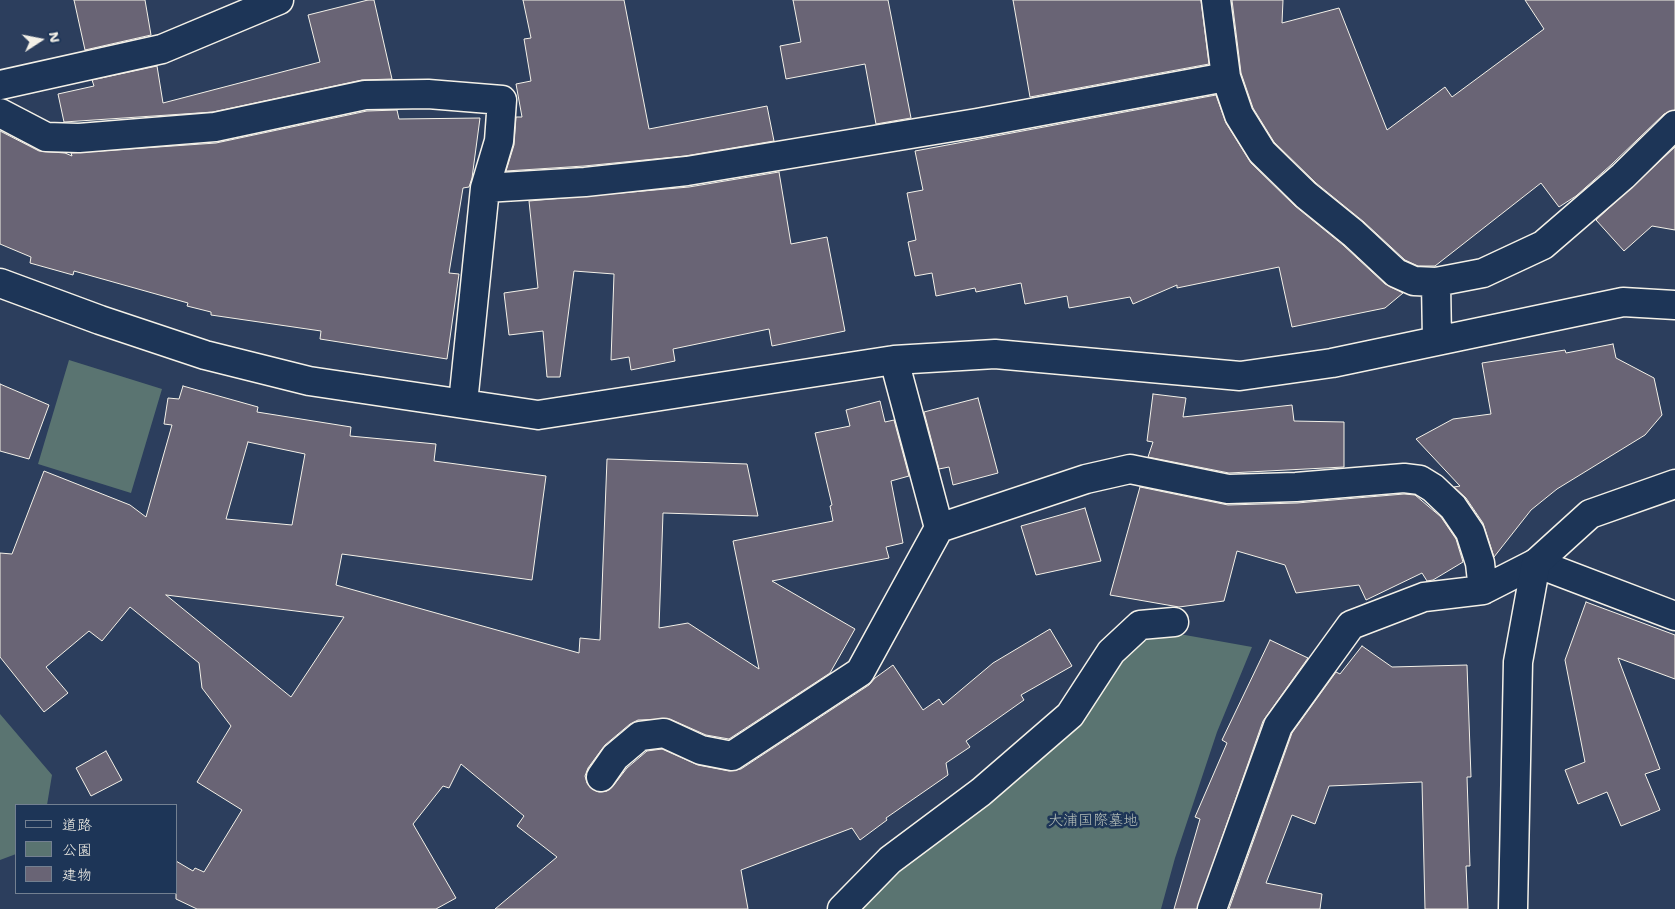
<!DOCTYPE html>
<meta charset="utf-8">
<style>
body{margin:0}
#map{position:relative;width:1675px;height:909px;overflow:hidden;background:#2c3e5d;font-family:"Shantell Sans","Klee One",sans-serif}
canvas{display:block}
.legend{position:absolute;left:15px;top:804px;width:162px;height:90px;box-sizing:border-box;background:#1d3557;border:1px solid #738091;margin:0;padding:6px 9px;list-style:none;font-size:15px;color:#f4f1e8}
.legend li{display:flex;align-items:center;gap:10px;height:25px}
.legend b{width:25px;border:1px solid #738091}
.north{position:absolute;left:15px;top:15px;width:50px;height:50px;-webkit-text-stroke:4px #1d3557;paint-order:stroke;rotate:79deg;font-size:14px;font-weight:700;line-height:20px;text-align:center;color:#f4f1e8}
.north::after{content:'';display:block;margin:auto;width:18px;height:22px;background:#f4f1e8;clip-path:polygon(50% 0,100% 100%,50% 72%,0 100%)}
</style>
<div id="map">
<canvas width="1675" height="909"></canvas>
<ul class="legend">
<li><b style="height:6px;background:#1d3557"></b>道路</li>
<li><b style="height:14px;background:#5a7471"></b>公園</li>
<li><b style="height:14px;background:#696475"></b>建物</li>
</ul>
<div class="north">N</div>
</div>
<script>
const context = document.querySelector('canvas').getContext('2d');
context.lineJoin = 'round';
function paint(path, color) {
  context.fillStyle = color;
  context.fill(path, 'evenodd');
}
function shape(rows) {
  const path = new Path2D();
  for (const r of rows) {
    path.moveTo(r[0], r[1]);
    for (let i = 2; i < r.length; i += 2) path.lineTo(r[i], r[i + 1]);
  }
  return path;
}
function strokePath(path, color, width, dash) {
  context.strokeStyle = color;
  context.lineWidth = width;
  context.lineCap = dash ? 'butt' : 'round';
  context.setLineDash(dash || []);
  context.stroke(path);
}
function label(font, color, halo, rows, align = 'center') {
  context.font = font + ' "Shantell Sans","Klee One",sans-serif';
  context.lineWidth = 5;
  context.setLineDash([]);
  context.textBaseline = 'middle';
  context.strokeStyle = halo;
  context.fillStyle = color;
  for (const [text, x, y, turn = 0] of rows) {
    context.save();
    context.translate(x, y);
    context.rotate((+turn || 0) * Math.PI / 180);
    context.textAlign = isNaN(turn) ? turn : align;
    if (halo) context.strokeText(text, 0, 0);
    context.fillText(text, 0, 0);
    context.restore();
  }
}
paint(shape([
 [69,360,162,389,131,493,38,464],
 [1154,635,1185,635,1252,647,1217,732,1175,858,1161,909,853,909,1124,650],
 [0,714,52,775,47,805,16,805,16,854,0,860]
]), '#5a7471');
const building = shape([
 [74,0,145,0,151,35,85,50,74,0],
 [368,0,374,0,392,79,362,80,213,112,64,122,58,94,94,86,92,80,157,66,163,103,320,62,308,15,368,0],
 [523,0,624,0,649,129,767,106,774,141,685,156,584,166,506,171,514,145,516,117,522,117,516,84,531,81,524,39,531,38,523,0],
 [793,0,888,0,911,118,876,124,865,64,786,79,780,46,801,42,793,0],
 [1013,0,1201,0,1209,64,1030,97,1013,0],
 [1232,0,1283,0,1282,23,1339,8,1387,130,1445,87,1452,97,1544,29,1525,0,1675,0,1675,110,1664,114,1612,164,1576,196,1559,207,1541,183,1435,266,1418,266,1405,260,1364,222,1316,183,1274,142,1253,108,1241,73,1232,0],
 [1216,95,1226,123,1251,163,1295,206,1343,245,1385,284,1403,293,1385,308,1292,327,1279,267,1177,288,1177,285,1133,304,1130,297,1069,308,1067,296,1025,304,1021,283,976,292,975,288,936,296,932,273,915,276,908,242,916,240,907,193,923,190,915,151,1216,95],
 [397,110,399,119,480,118,472,178,469,187,463,188,449,273,459,274,447,359,320,339,321,331,211,315,211,312,187,306,188,303,74,271,73,275,30,263,31,257,0,244,0,131,39,151,65,153,72,156,71,153,216,143,367,111,397,110],
 [1675,147,1675,230,1652,226,1624,251,1596,220,1675,147],
 [779,172,791,244,827,237,845,331,772,346,769,329,673,349,675,361,631,370,629,357,611,360,614,274,574,271,560,377,547,377,543,331,509,335,504,293,538,288,529,201,689,187,779,172],
 [1613,344,1616,358,1654,378,1662,415,1645,435,1557,489,1531,510,1494,557,1483,523,1466,498,1454,487,1460,486,1416,439,1453,419,1491,414,1482,363,1565,350,1566,353,1613,344],
 [0,384,49,405,29,459,0,451,0,384],
 [183,386,258,407,257,412,351,427,350,436,436,444,434,461,546,476,532,580,342,554,336,585,579,653,580,638,600,640,607,459,747,464,758,516,663,513,659,628,688,623,759,669,733,541,833,521,830,506,832,505,815,433,850,426,846,410,880,401,885,422,894,420,909,476,891,481,903,543,886,547,889,558,772,581,855,629,830,673,729,739,706,735,670,719,638,720,630,724,605,745,588,768,585,776,587,783,592,789,599,792,607,791,613,786,627,768,647,751,662,749,698,765,729,771,741,769,869,685,875,678,893,665,923,710,939,699,943,705,993,663,1050,629,1072,666,1021,695,1024,700,966,741,970,747,946,763,948,775,886,818,887,820,860,840,852,828,741,870,748,909,495,909,557,857,517,826,524,816,461,764,449,788,443,786,413,824,456,898,436,909,197,909,176,899,176,861,193,871,195,868,204,872,242,810,197,782,231,726,202,688,199,663,130,607,102,641,89,631,46,667,68,693,44,712,0,657,0,553,12,554,44,471,130,505,146,517,172,425,164,424,168,398,179,399,183,386],
 [248,442,305,454,292,525,226,519,248,442],
 [166,595,344,617,291,697,166,595],
 [1153,394,1186,398,1183,417,1292,405,1294,421,1344,422,1344,467,1229,473,1148,457,1153,442,1147,441,1153,394],
 [978,398,998,473,953,485,949,467,939,469,924,412,978,398],
 [1140,487,1228,505,1297,503,1404,494,1415,495,1441,517,1456,539,1463,562,1433,580,1427,581,1422,573,1366,600,1359,585,1296,593,1285,565,1237,551,1224,601,1179,607,1110,595,1140,487],
 [1085,508,1101,561,1036,575,1021,526,1085,508],
 [1586,602,1675,635,1675,679,1618,658,1660,769,1645,774,1660,810,1621,826,1607,792,1578,804,1565,770,1585,762,1565,660,1586,602],
 [1270,640,1308,658,1263,721,1197,909,1174,909,1200,819,1195,817,1227,743,1222,740,1270,640],
 [1362,646,1392,667,1467,665,1471,777,1467,777,1470,866,1466,866,1468,909,1425,909,1422,782,1329,786,1315,824,1292,815,1266,883,1322,894,1320,909,1229,909,1292,733,1336,672,1340,674,1362,646],
 [106,751,122,780,91,796,76,768,106,751]
]);
paint(building, '#696475');
strokePath(building, '#f4f1e8', 1);
const minor = shape([
 [1216,0,1226,77,1239,115,1262,152,1306,195,1353,233,1396,273,1414,281,1436,282,1483,273,1543,245,1623,176,1675,125],
 [0,85,162,49,279,0],
 [0,113,46,137,79,138,215,127,365,95,428,94,502,100,499,141,485,188,463,403],
 [485,188,585,182,687,171,977,123,1226,77],
 [1436,282,1437,340],
 [0,283,100,320,205,355,309,381,538,415,894,360,995,354,1240,376,1332,363,1623,302,1675,305],
 [939,528,1086,479,1130,469,1228,489,1296,487,1404,478,1420,480,1433,488,1453,507,1470,532,1480,563,1483,590],
 [601,777,615,757,640,736,664,733,701,750,732,756,860,672,939,528,894,360],
 [842,909,890,860,981,792,1070,715,1111,652,1140,625,1174,622],
 [1212,909,1278,726,1351,625,1424,597,1483,590,1536,563,1675,616]
]);
const tertiary = shape([
 [1513,909,1518,662,1536,563,1590,514,1675,484]
]);
strokePath(minor, '#f4f1e8', 31);
strokePath(tertiary, '#f4f1e8', 31);
strokePath(minor, '#1d3557', 28);
strokePath(tertiary, '#1d3557', 28);
label('15px', '#b6bfb8', '#1d3557', [
 ["大浦国際墓地",1093,821]
]);
</script>
